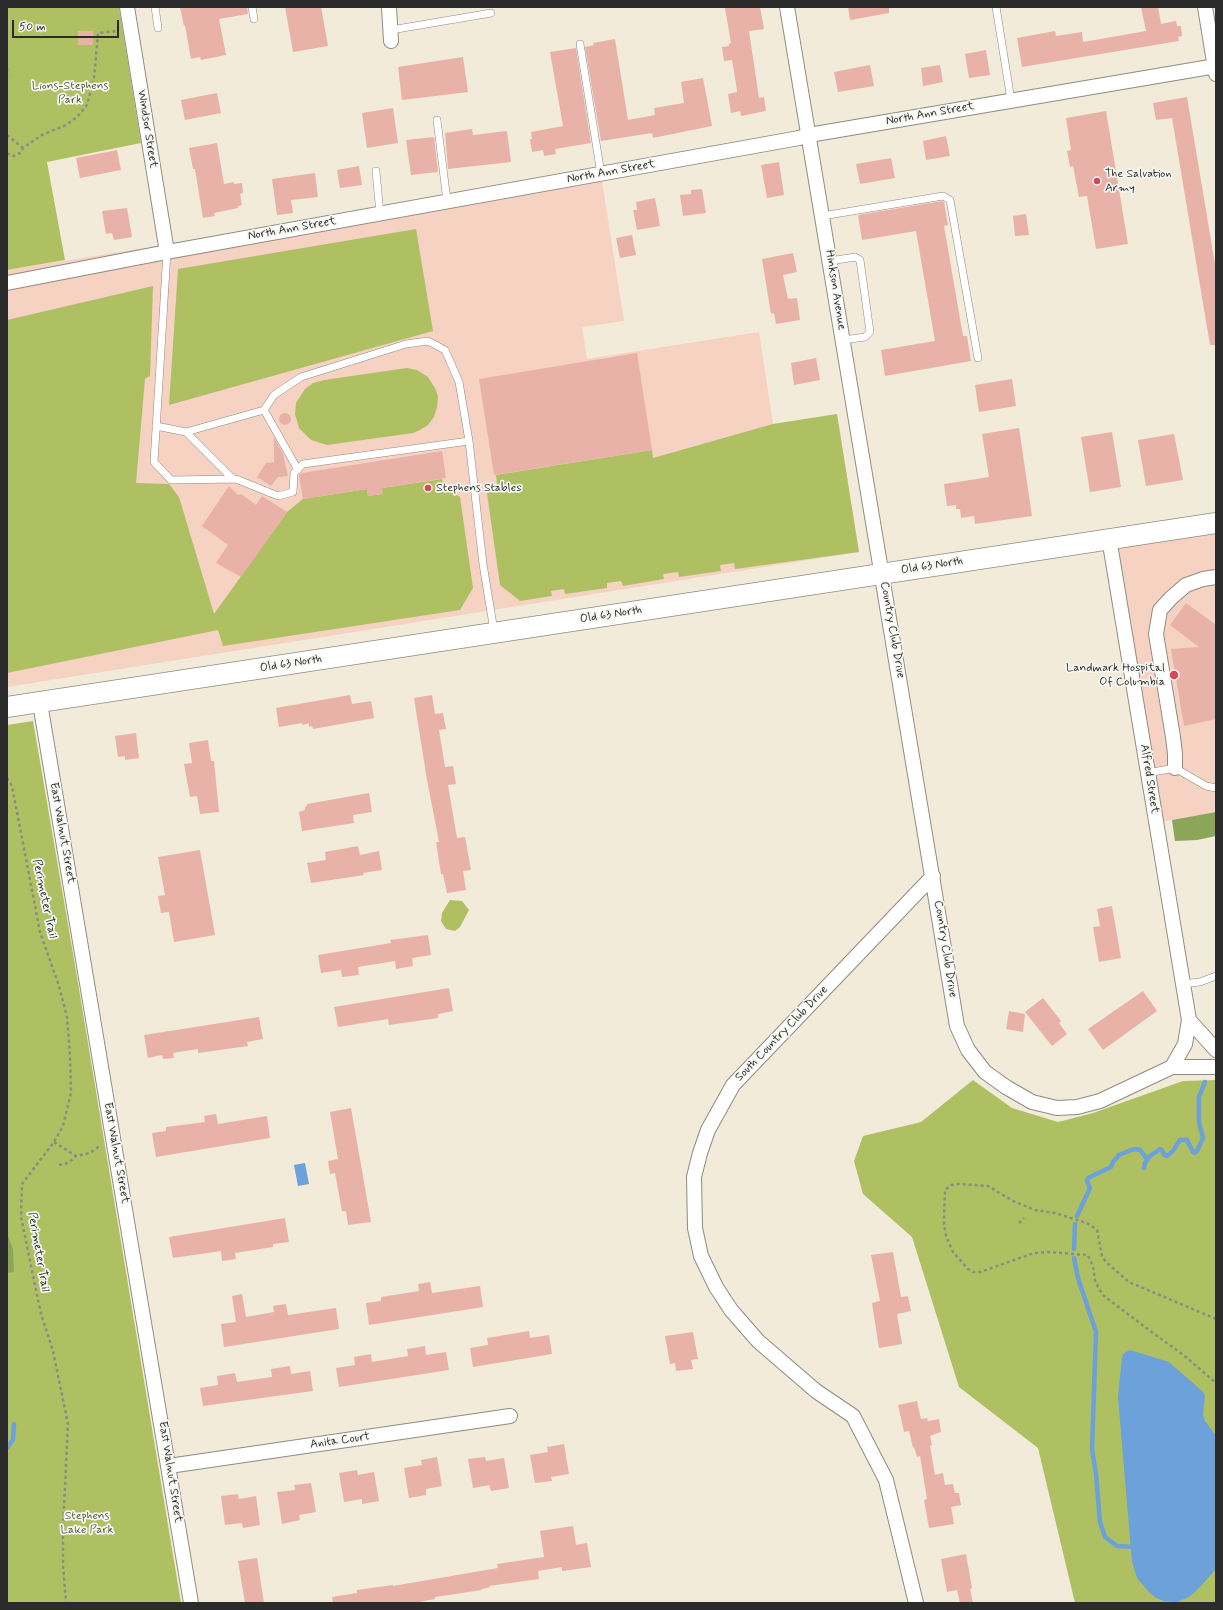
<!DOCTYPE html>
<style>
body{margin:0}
#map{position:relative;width:1223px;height:1610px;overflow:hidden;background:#f2ebd9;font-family:Mynerve,sans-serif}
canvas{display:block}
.frame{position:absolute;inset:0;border:8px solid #2b2b2b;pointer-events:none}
.scale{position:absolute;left:12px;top:20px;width:107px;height:18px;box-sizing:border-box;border:2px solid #2b2b2b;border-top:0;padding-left:5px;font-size:12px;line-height:14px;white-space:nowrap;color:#2b2b2b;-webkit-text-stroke:3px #f6f6f2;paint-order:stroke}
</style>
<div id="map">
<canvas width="1223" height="1610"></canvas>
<div class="frame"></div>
<div class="scale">50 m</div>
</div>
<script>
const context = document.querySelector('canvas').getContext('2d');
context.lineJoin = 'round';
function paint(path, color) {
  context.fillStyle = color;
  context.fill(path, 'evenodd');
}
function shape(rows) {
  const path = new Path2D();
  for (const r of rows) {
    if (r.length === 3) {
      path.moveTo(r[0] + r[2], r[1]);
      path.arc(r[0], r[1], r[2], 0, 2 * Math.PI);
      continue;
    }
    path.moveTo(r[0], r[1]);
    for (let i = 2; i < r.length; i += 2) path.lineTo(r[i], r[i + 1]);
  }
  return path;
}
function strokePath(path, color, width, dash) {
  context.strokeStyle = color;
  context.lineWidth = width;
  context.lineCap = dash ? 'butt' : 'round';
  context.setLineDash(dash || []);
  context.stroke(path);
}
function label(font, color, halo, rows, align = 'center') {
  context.font = font + ' Mynerve,sans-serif';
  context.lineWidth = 3.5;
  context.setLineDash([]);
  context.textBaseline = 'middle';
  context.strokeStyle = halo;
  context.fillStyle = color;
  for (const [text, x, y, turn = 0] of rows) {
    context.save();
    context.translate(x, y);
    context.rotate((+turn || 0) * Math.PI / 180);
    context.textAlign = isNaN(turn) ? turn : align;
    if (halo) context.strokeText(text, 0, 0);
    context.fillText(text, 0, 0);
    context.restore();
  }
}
paint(shape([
 [601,175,624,321,582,327,587,359,759,332,773,424,837,414,859,552,7,687,7,270],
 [1216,524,1216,812,1156,823,1109,538]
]), '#f5d2c2');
paint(shape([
 [7,7,119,7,141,143,47,162,65,260,7,270],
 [416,229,433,331,169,405,178,269],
 [153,286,150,376,145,379,136,483,169,484,179,497,214,614,287,512,303,499,367,489,368,496,382,494,382,488,442,479,444,489,449,489,460,497,473,588,460,610,223,646,218,630,7,673,7,320],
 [407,368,417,370,428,377,436,390,438,397,437,407,434,417,428,425,420,430,413,433,327,445,311,440,299,428,295,414,296,403,305,389,313,383,324,380],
 [837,414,859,552,735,569,734,563,720,565,721,571,679,577,678,572,663,574,664,579,623,586,621,581,607,583,607,588,565,594,564,589,551,591,552,596,520,601,500,585,487,493,493,485,497,484,496,475,652,450,653,458,773,424],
 [33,721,75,965,181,1603,7,1603,7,725],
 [450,900,462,901,469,910,460,927,455,931,446,929,441,921,442,913],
 [973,1080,1012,1108,1058,1122,1093,1113,1183,1081,1216,1080,1216,1603,1075,1603,1038,1448,959,1387,912,1237,863,1194,854,1161,863,1136,921,1122]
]), '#afc063');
paint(shape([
 [1216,812,1216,836,1197,840,1175,841,1172,820],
 [7,1234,13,1249,14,1272,7,1273]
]), '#8ba659');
paint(shape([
 [305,1163,309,1184,298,1186,294,1165],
 [1130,1350,1169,1362,1203,1392,1205,1396,1203,1414,1205,1421,1216,1436,1216,1569,1198,1589,1189,1597,1177,1602,1164,1601,1156,1598,1149,1592,1137,1578,1132,1562,1118,1397,1122,1357,1124,1353]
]), '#6ca1d9');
strokePath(shape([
 [1144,1168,1145,1163,1150,1156,1160,1149,1162,1150,1164,1155,1167,1156,1173,1151,1180,1140,1187,1140,1193,1152,1195,1153,1197,1151,1203,1138,1199,1122,1199,1097,1205,1082],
 [1077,1216,1090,1188,1087,1181,1088,1178,1111,1167,1113,1162,1119,1155,1131,1150,1136,1149,1140,1150,1147,1159],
 [1074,1249,1075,1224],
 [1074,1258,1078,1278,1096,1332,1092,1449,1096,1474,1100,1522,1105,1537,1117,1546,1135,1547],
 [7,1448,13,1440,14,1424]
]), '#6ca1d9', 4.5);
paint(shape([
 [180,7,247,7,248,14,219,19,226,55,201,60,200,57,191,59,185,25,184,26],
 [285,7,321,7,328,46,293,52],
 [732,7,760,7,764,29,749,31,759,98,764,97,766,111,741,116,740,111,731,113,728,94,737,92,737,90,732,60,724,61,722,47,729,46,729,44,731,43,725,8],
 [848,7,889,7,889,13,850,20],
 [1141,7,1158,7,1161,24,1176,21,1177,26,1181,26,1182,36,1178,37,1179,41,1022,67,1017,38,1055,31,1056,36,1082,32,1083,42,1146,31],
 [78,31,93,31,93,45,78,45],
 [615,39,628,120,655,115,654,108,684,103,681,82,703,78,712,126,653,138,652,133,601,141,585,47,594,45,593,43],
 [576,48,591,143,555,149,556,154,544,156,543,150,532,152,530,139,532,139,531,132,563,126,550,52],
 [986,50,990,75,969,78,965,54],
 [463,57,468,92,402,100,398,67],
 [870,65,874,86,838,92,834,72],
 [940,65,943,82,923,86,921,68],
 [217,93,221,113,185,120,181,100],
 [1187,97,1216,270,1216,345,1210,345,1172,118,1156,120,1153,103],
 [393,108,398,143,367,148,362,113],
 [1106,111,1128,244,1096,249,1087,196,1079,197,1073,166,1070,167,1067,151,1071,150,1066,118],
 [472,129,473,135,507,131,511,162,448,169,445,133],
 [946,136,950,156,926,160,923,141],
 [434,137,438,172,411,175,406,140],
 [217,143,224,184,234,182,234,184,242,183,243,193,240,194,242,205,238,206,238,208,214,213,215,216,203,218,195,169,193,169,189,148],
 [117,150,121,170,80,178,76,158],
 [891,158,895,178,860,184,856,164],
 [779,162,784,195,767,198,761,165],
 [359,166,362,185,340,188,337,170],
 [315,173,318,197,291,200,293,213,277,215,272,179],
 [702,189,706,213,683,216,680,195,691,194,691,190],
 [655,198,660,226,637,230,633,210,637,210,636,202],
 [942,201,944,202,948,225,944,226,963,336,967,336,971,361,885,376,881,350,935,341,916,231,862,240,858,215],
 [127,208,132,237,114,240,112,233,106,234,102,211],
 [1026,214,1029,235,1015,236,1013,216],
 [632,235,636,255,620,258,616,238],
 [793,253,797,272,783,275,788,299,797,298,800,320,776,324,774,313,771,314,762,259],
 [637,353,652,450,494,475,479,379],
 [816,358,820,380,794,385,791,363],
 [1012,379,1016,406,979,412,975,385],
 [285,419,6],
 [1019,428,1032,516,975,524,974,516,961,518,960,509,956,509,956,505,947,506,944,484,989,477,982,434],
 [1112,432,1121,487,1090,492,1081,437],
 [1174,434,1183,480,1146,486,1138,440],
 [274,437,283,454,288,476,278,477,271,486,257,477,266,463,274,462],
 [442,451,446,478,382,488,383,494,368,496,367,489,303,499,299,475,302,473],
 [229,486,238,495,241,494,256,505,262,496,287,512,241,577,216,563,228,545,202,526],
 [1186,603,1216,625,1216,719,1184,726,1171,649,1199,647,1170,625],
 [350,695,352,704,371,701,374,718,313,729,312,726,309,727,309,723,302,725,302,723,279,727,276,708],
 [432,695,435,714,443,713,446,729,439,730,445,767,453,766,456,784,448,785,457,838,465,837,471,870,463,871,466,890,447,893,443,874,441,874,436,842,439,842,427,780,414,698],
 [136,733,139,758,125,760,125,756,118,757,115,736],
 [208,740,211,761,214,761,219,812,200,814,197,796,190,797,184,764,192,763,189,743],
 [369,793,372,812,353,815,354,823,302,831,299,812,305,810,305,807,307,806,307,804],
 [358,846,360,855,379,851,382,870,363,873,364,875,311,883,307,863,326,860,325,852],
 [200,850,215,935,174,942,169,912,161,913,158,896,165,895,158,857],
 [1112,906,1121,958,1099,962,1093,927,1100,926,1097,909],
 [428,935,431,955,412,958,413,966,396,969,395,961,358,967,359,975,342,977,341,970,321,973,318,955,391,943,390,940],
 [449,988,453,1011,438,1014,438,1018,389,1025,388,1019,338,1027,334,1007],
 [1143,991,1157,1011,1103,1050,1088,1029],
 [1043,998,1061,1021,1059,1023,1067,1034,1052,1046,1025,1012],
 [1009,1011,1025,1014,1023,1032,1006,1029],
 [259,1017,263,1039,247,1042,248,1046,198,1053,198,1049,173,1053,174,1058,163,1059,162,1055,148,1058,144,1035],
 [351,1108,371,1222,348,1225,346,1211,342,1211,335,1173,330,1174,328,1161,338,1159,330,1112],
 [216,1114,218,1124,267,1116,270,1138,156,1157,152,1133,166,1131,166,1127,205,1122,204,1116],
 [285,1218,289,1242,273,1244,273,1247,235,1253,236,1259,222,1261,221,1251,173,1258,169,1237],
 [893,1252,901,1297,908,1296,911,1311,897,1314,902,1344,879,1348,872,1303,880,1301,871,1255],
 [430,1282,432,1293,480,1286,483,1307,369,1325,366,1303,381,1301,381,1297,419,1291,418,1284],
 [242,1294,246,1317,274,1312,273,1306,286,1304,288,1315,336,1308,339,1329,224,1347,221,1324,236,1322,232,1296],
 [529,1331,530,1338,549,1335,552,1354,473,1367,470,1348,488,1345,487,1338],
 [693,1332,698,1359,691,1360,693,1369,676,1371,675,1363,670,1364,665,1336],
 [425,1346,426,1355,446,1352,449,1370,339,1387,336,1368,355,1365,354,1357,371,1354,372,1362,408,1356,407,1349],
 [290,1366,291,1374,310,1371,313,1391,203,1406,200,1388,218,1385,217,1376,235,1373,237,1382,272,1377,271,1369],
 [917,1401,921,1419,927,1418,928,1421,939,1419,941,1432,930,1436,932,1445,930,1446,935,1475,943,1473,945,1485,953,1484,955,1493,959,1493,961,1505,951,1507,954,1524,929,1528,924,1500,927,1499,920,1456,917,1457,914,1447,913,1448,909,1431,904,1432,898,1405],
 [564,1444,569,1474,551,1477,552,1481,535,1483,530,1455,548,1452,547,1447],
 [437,1457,442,1486,426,1489,426,1495,409,1498,404,1468,422,1465,421,1460],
 [485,1457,486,1461,504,1458,509,1488,491,1491,489,1485,473,1488,468,1459],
 [357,1470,358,1475,374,1472,379,1501,362,1504,362,1499,344,1502,339,1473],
 [311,1483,316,1512,299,1515,300,1520,282,1524,277,1492,295,1490,294,1485],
 [238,1494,239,1499,256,1496,260,1525,243,1528,242,1523,225,1525,221,1496],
 [573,1526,576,1545,587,1543,591,1567,562,1571,562,1567,538,1571,539,1579,489,1586,490,1587,482,1589,482,1590,435,1597,435,1599,414,1603,333,1603,332,1597,357,1593,357,1590,393,1585,393,1586,498,1568,497,1564,544,1557,540,1531],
 [966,1554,972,1588,970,1589,973,1603,960,1603,957,1590,947,1592,941,1559],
 [257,1558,264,1603,245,1603,238,1561]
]), '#e8b2a9');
const lane = shape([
 [155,7,158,28],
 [252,7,254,19],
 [996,7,1011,100],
 [391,30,491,13],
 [580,44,601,174],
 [437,120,447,201],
 [376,171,380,214],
 [822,216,943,196,950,200,978,358],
 [167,252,154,462,171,480,236,479,278,496,293,492,294,473,303,464,469,441,483,564,494,631],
 [830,261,855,257,860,260,870,332,865,337,843,340],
 [264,410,274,395,301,377,406,344,428,341,445,350,459,382,469,441],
 [156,426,186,432,233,479],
 [186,432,264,410,298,470],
 [1147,773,1175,768,1206,786,1216,788],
 [1182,984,1200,982,1216,976]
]);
const street = shape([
 [127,7,167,252],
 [389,7,391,41],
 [787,7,957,1026,968,1050,985,1072,1006,1087,1032,1102,1057,1108,1077,1107,1100,1101,1172,1067,1216,1067],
 [1205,7,1216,74],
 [7,283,167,252,799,138,809,135,1216,66],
 [1109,538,1189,1020,1185,1044,1172,1067],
 [40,703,191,1603],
 [1175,768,1175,754,1173,737,1156,634,1160,610,1171,598,1186,585,1203,579,1216,577],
 [1189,1020,1216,1050],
 [169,1466,510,1416],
 [916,1603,886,1480,853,1416,816,1391,758,1341,731,1310,716,1287,701,1256,695,1228,694,1177,700,1153,708,1130,733,1085,933,876]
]);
const secondary = shape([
 [7,707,1216,523]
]);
strokePath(lane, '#8e8b82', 8);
strokePath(street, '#8e8b82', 16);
strokePath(secondary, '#8e8b82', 22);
strokePath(shape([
 [7,68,7,80],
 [7,135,23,148],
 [7,153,13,156,20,153,23,148,42,135,66,125,77,117,87,105,94,79,98,33,117,31],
 [7,778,12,786,40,932,59,986,67,1017,70,1055,71,1093,63,1126,54,1142,22,1184,21,1217,41,1314,53,1351,68,1424,63,1528,63,1565,66,1603],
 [54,1142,76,1156,90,1153,101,1145],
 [59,1165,68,1163,76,1156],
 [1019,1223,1024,1218],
 [1216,1319,1129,1282,1106,1262,1102,1256,1097,1230,1087,1223,1055,1213,1035,1210,1013,1201,988,1186,959,1184,951,1185,945,1190,944,1223,946,1236,953,1252,968,1269,973,1272,980,1272,1034,1253,1048,1252,1088,1255,1093,1267,1095,1280,1099,1289,1104,1296,1149,1330,1186,1357,1216,1383]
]), '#8e8b82', 2.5, [3, 3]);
strokePath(lane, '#fff', 7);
strokePath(street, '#fff', 14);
strokePath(secondary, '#fff', 20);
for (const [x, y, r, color] of [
 [1097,181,4,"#d1495b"],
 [428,488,4,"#d1495b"],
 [1174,675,5,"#d1495b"]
]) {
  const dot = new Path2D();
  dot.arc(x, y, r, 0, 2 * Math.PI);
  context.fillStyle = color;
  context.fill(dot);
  strokePath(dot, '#f6f6f2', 1.5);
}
label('12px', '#53583c', '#f6f6f2', [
 ["Lions-Stephens",70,86],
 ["Park",70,100],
 ["Stephens",87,1516],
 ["Lake Park",87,1530]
]);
label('12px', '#2b2b2b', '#f6f6f2', [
 ["North Ann Street",930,114,-10],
 ["Windsor Street",147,129,81],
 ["North Ann Street",611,172,-10],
 ["North Ann Street",292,229,-10],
 ["Hinkson Avenue",835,290,81],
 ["Old 63 North",932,566,-9],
 ["Old 63 North",611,615,-9],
 ["Country Club Drive",892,630,80],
 ["Old 63 North",291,664,-9],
 ["Alfred Street",1149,779,81],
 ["East Walnut Street",62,833,80],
 ["Perimeter Trail",44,899,78],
 ["Country Club Drive",945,949,81],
 ["South Country Club Drive",782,1034,-46],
 ["East Walnut Street",116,1153,80],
 ["Perimeter Trail",38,1252,80],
 ["Anita Court",340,1441,-8],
 ["East Walnut Street",170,1472,81]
]);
label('12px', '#2b2b2b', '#f6f6f2', [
 ["The Salvation",1105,174],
 ["Army",1105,188],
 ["Stephens Stables",436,488],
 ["Landmark Hospital",1165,668,"right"],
 ["Of Columbia",1165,682,"right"]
], 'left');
</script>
